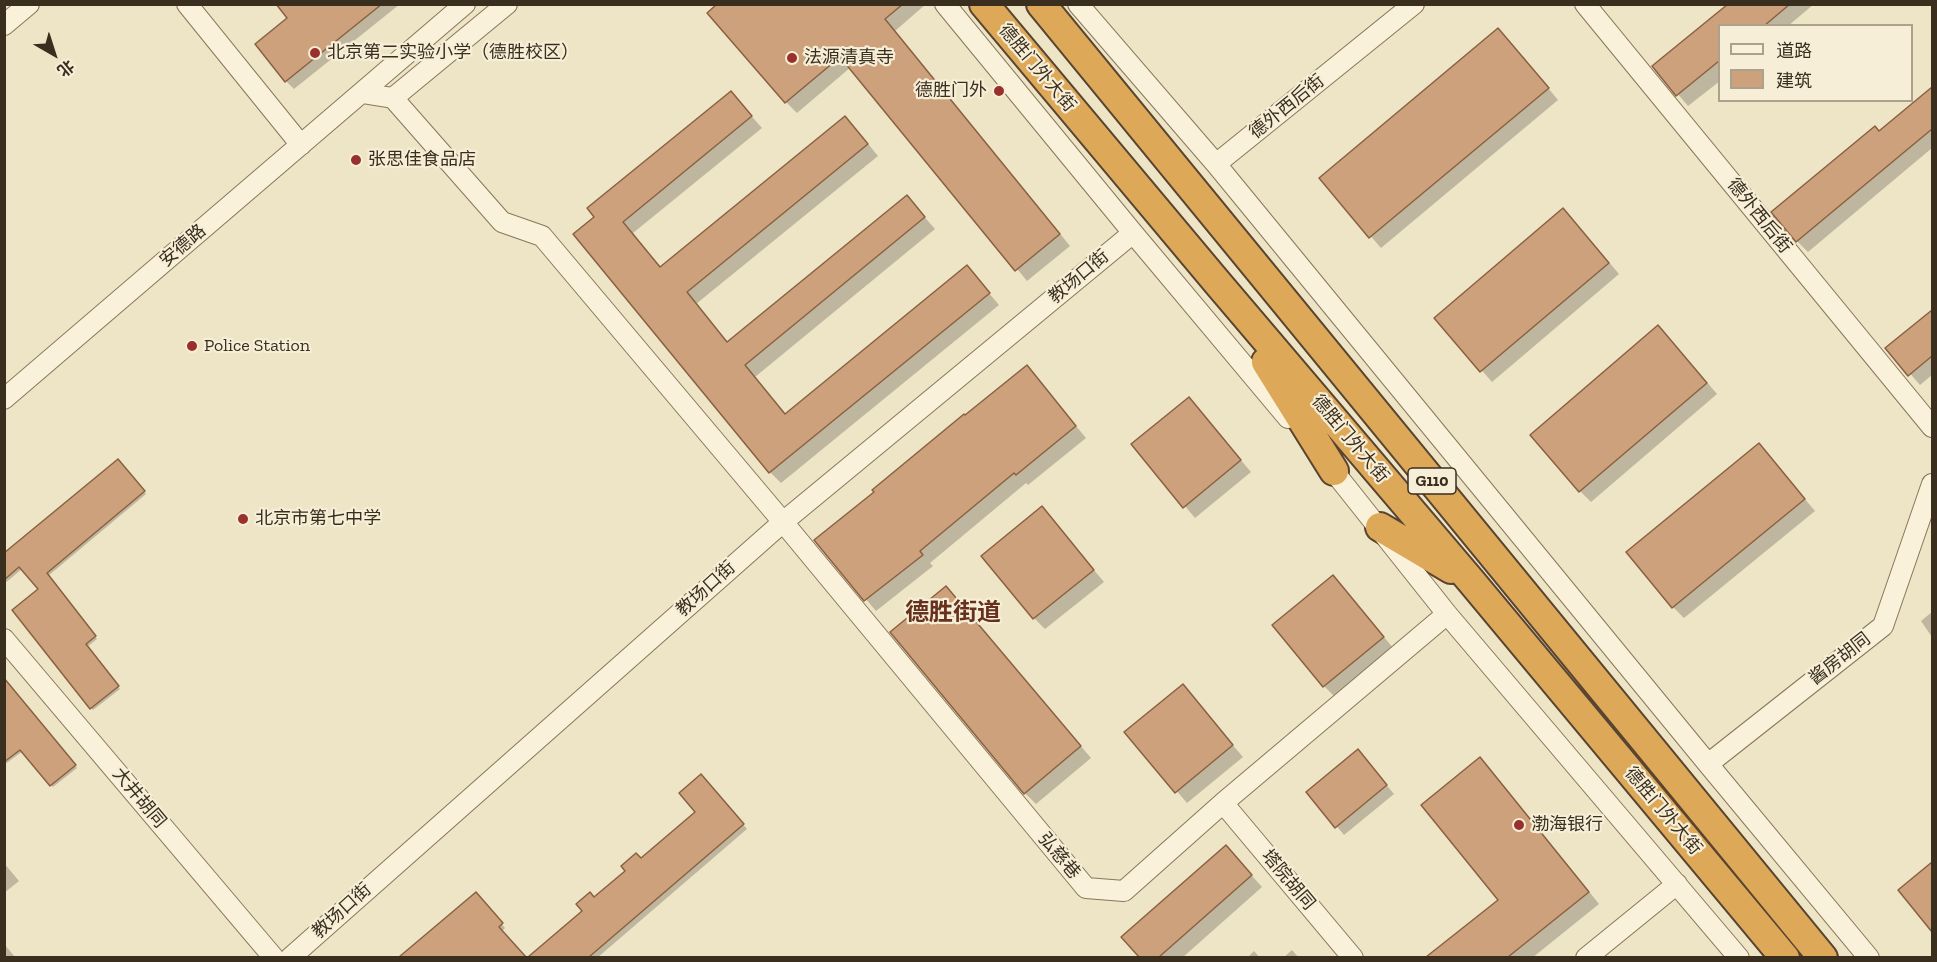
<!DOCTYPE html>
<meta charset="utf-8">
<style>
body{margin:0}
#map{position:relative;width:1937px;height:962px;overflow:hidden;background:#eee4c6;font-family:"Zilla Slab","Noto Sans SC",serif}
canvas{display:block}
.frame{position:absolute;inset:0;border:6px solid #3a2e1f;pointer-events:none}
.legend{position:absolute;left:1718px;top:24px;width:195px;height:78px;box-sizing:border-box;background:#f6eed6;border:2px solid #aba18d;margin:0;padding:8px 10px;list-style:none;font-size:18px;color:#3a2e1f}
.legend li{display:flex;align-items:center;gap:12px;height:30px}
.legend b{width:30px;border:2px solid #aba18d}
.north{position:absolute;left:24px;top:24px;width:60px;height:60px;-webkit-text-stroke:4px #f6eed6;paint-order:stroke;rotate:141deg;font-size:16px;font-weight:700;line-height:24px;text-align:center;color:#3a2e1f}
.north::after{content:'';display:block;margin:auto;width:21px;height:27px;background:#3a2e1f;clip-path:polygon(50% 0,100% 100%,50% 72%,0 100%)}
</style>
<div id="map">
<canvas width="1937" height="962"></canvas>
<div class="frame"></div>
<ul class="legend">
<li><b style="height:8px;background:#f9f1da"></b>道路</li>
<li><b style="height:16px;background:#cca17c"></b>建筑</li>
</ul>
<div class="north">北</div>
</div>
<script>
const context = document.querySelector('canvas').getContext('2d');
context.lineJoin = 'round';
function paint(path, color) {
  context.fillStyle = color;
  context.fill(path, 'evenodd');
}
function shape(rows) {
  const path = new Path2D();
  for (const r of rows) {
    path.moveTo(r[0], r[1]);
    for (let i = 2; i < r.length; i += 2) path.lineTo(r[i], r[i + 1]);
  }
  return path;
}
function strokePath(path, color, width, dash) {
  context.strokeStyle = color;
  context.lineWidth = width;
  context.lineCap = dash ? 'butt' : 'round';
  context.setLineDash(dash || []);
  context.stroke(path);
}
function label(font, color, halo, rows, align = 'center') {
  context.font = font + ' "Zilla Slab","Noto Sans SC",serif';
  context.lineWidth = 4.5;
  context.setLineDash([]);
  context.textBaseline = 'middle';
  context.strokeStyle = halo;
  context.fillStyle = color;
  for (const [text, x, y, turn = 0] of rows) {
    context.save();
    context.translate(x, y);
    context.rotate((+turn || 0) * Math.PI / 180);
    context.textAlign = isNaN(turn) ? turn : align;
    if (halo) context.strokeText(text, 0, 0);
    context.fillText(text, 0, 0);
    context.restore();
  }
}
paint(shape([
 [278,4,400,4,294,89,286,81,289,19],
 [720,4,926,4,895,31,1070,246,1027,281,851,67,797,113,786,102],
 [1731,4,1814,4,1788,26,1720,26,1720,81,1688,106,1654,66],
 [1509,41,1558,100,1381,248,1321,179],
 [1932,89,1932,148,1808,252,1797,241,1880,133],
 [731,93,762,128,633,233,661,268,856,129,878,156,696,304,728,343,907,197,935,229,755,377,786,415,967,267,999,305,781,483,770,472,596,217],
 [1574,221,1619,274,1492,382,1436,318],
 [1932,311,1932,375,1920,385,1888,348],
 [1669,338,1717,394,1591,502,1580,491],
 [1027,367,1086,438,1028,485,1026,483,930,563,933,566,876,611,816,540],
 [1189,399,1251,472,1195,518,1133,444],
 [1759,445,1815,511,1684,618,1673,607],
 [118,461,146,494,48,576,97,639,87,647,120,689,93,710,14,610,40,590,22,569,4,584,4,555],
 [1042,508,1104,582,1045,629,1034,618],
 [1333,577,1394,649,1335,697,1324,686],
 [946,588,1091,758,1036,804,1025,793],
 [1932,612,1932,637,1921,621],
 [4,679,77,768,53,787,23,751,4,765],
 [1182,686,1243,757,1187,803,1126,732],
 [1480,759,1491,770,1599,904,1532,958,1428,958,1500,900],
 [1366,760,1394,794,1344,835,1308,792],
 [705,780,747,829,597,958,530,958,584,911,595,899,697,812],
 [1236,858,1262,887,1182,958,1141,958,1123,937],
 [4,863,19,881,4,893],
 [1932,864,1932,929,1901,890],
 [476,894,505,928,502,931,524,958,491,958,483,947,471,958,401,958],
 [4,944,16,958,4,958],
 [1292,950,1299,958,1283,958],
 [1254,951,1260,958,1247,958]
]), '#0003');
const building = shape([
 [276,4,382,4,285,82,255,44,287,18,276,4],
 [717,4,903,4,885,19,1060,234,1015,271,840,57,785,103,707,13,717,4],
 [1728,4,1790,4,1764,26,1719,26,1719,61,1676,96,1652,66,1728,4],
 [1498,28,1549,88,1369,238,1319,178,1498,28],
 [1932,87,1932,129,1796,242,1771,212,1875,126,1879,131,1932,87],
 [731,91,752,116,623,222,660,267,845,116,868,144,687,292,727,342,907,195,925,217,745,365,785,414,967,265,990,293,769,473,573,234,594,217,587,208,731,91],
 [1563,208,1609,263,1480,372,1434,318,1563,208],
 [1932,310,1932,356,1908,376,1885,348,1932,310],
 [1658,325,1707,383,1579,492,1530,435,1658,325],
 [1027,365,1076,426,1016,475,1014,473,920,551,923,555,864,601,814,540,874,492,872,490,964,414,965,415,1027,365],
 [1189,397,1241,460,1183,508,1131,444,1189,397],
 [1759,443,1805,499,1672,608,1626,552,1759,443],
 [118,459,145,491,47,573,96,636,86,644,119,686,90,709,12,610,38,589,19,567,4,580,4,553,118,459],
 [1042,506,1094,570,1033,619,981,556,1042,506],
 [1333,575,1384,637,1323,687,1272,625,1333,575],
 [946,586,1081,746,1024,794,890,632,946,586],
 [4,678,76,765,50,786,20,750,4,762,4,678],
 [1183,684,1233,745,1175,793,1124,732,1183,684],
 [1358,749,1387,785,1335,828,1306,792,1358,749],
 [1480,757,1589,892,1508,957,1426,957,1498,900,1421,805,1480,757],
 [701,774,744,824,589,957,528,957,582,911,576,904,590,892,594,897,625,871,621,866,636,853,641,858,695,812,679,793,701,774],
 [1226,845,1252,875,1159,957,1139,957,1121,937,1226,845],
 [1932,862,1932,932,1898,890,1932,862],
 [476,892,503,923,499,927,526,957,399,957,476,892]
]);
paint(building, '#cca17c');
strokePath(building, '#896141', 1.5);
const minor = shape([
 [187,4,301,145],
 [945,4,1133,233,1288,418],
 [1078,4,1216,164,1708,764,1869,958],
 [1585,4,1932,427],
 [4,25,29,4],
 [362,93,393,98,507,4],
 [393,98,502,222,542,236,783,522,1086,888,1124,891,1223,803,1447,614],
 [1216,164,1414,4],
 [4,399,465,4],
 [1327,463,1447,614,1739,958],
 [4,639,274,958],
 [1708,764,1883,626,1932,484],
 [1223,803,1353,958],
 [290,958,783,522,1133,233],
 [1586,958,1677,884]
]);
const highway = shape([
 [984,4,1216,281,1471,581,1785,958],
 [1041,4,1823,958],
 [1266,362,1334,471],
 [1380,527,1451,569]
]);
strokePath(minor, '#8a765c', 22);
strokePath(highway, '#584430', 32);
strokePath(minor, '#f9f1da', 20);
strokePath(highway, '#dda858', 28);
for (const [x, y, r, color] of [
 [315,53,6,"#99302c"],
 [792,58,6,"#99302c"],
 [999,91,6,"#99302c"],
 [356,160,6,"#99302c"],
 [192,346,6,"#99302c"],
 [243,519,6,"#99302c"],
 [1519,825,6,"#99302c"]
]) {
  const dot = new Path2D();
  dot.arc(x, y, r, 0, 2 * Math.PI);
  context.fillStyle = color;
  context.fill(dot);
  strokePath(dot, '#f6eed6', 2);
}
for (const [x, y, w] of [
 [1432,481,48]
]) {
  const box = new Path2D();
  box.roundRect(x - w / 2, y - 13, w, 26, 4.5);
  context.fillStyle = '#f6eed6';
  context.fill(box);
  strokePath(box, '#3a2e1f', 1.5);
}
label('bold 16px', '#3a2e1f', null, [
 ["G110",1432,481]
]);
label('18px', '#3a2e1f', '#f6eed6', [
 ["北京第二实验小学（德胜校区）",327,53],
 ["法源清真寺",804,58],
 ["德胜门外",987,91,"right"],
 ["张思佳食品店",368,160],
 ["Police Station",204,346],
 ["北京市第七中学",255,519],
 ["渤海银行",1531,825]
], 'left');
label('18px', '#3a2e1f', '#f6eed6', [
 ["德胜门外大街",1037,68,50],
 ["德外西后街",1287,107,-39],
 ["德外西后街",1759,216,51],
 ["安德路",183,246,-41],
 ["教场口街",1079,277,-40],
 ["德胜门外大街",1350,439,50],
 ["教场口街",706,589,-42],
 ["酱房胡同",1840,659,-38],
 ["大井胡同",139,798,50],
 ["德胜门外大街",1663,811,50],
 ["弘慈巷",1059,856,50],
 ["塔院胡同",1288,880,50],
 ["教场口街",342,911,-42]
]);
label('bold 24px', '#67311f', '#f6eed6', [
 ["德胜街道",953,613]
]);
</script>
